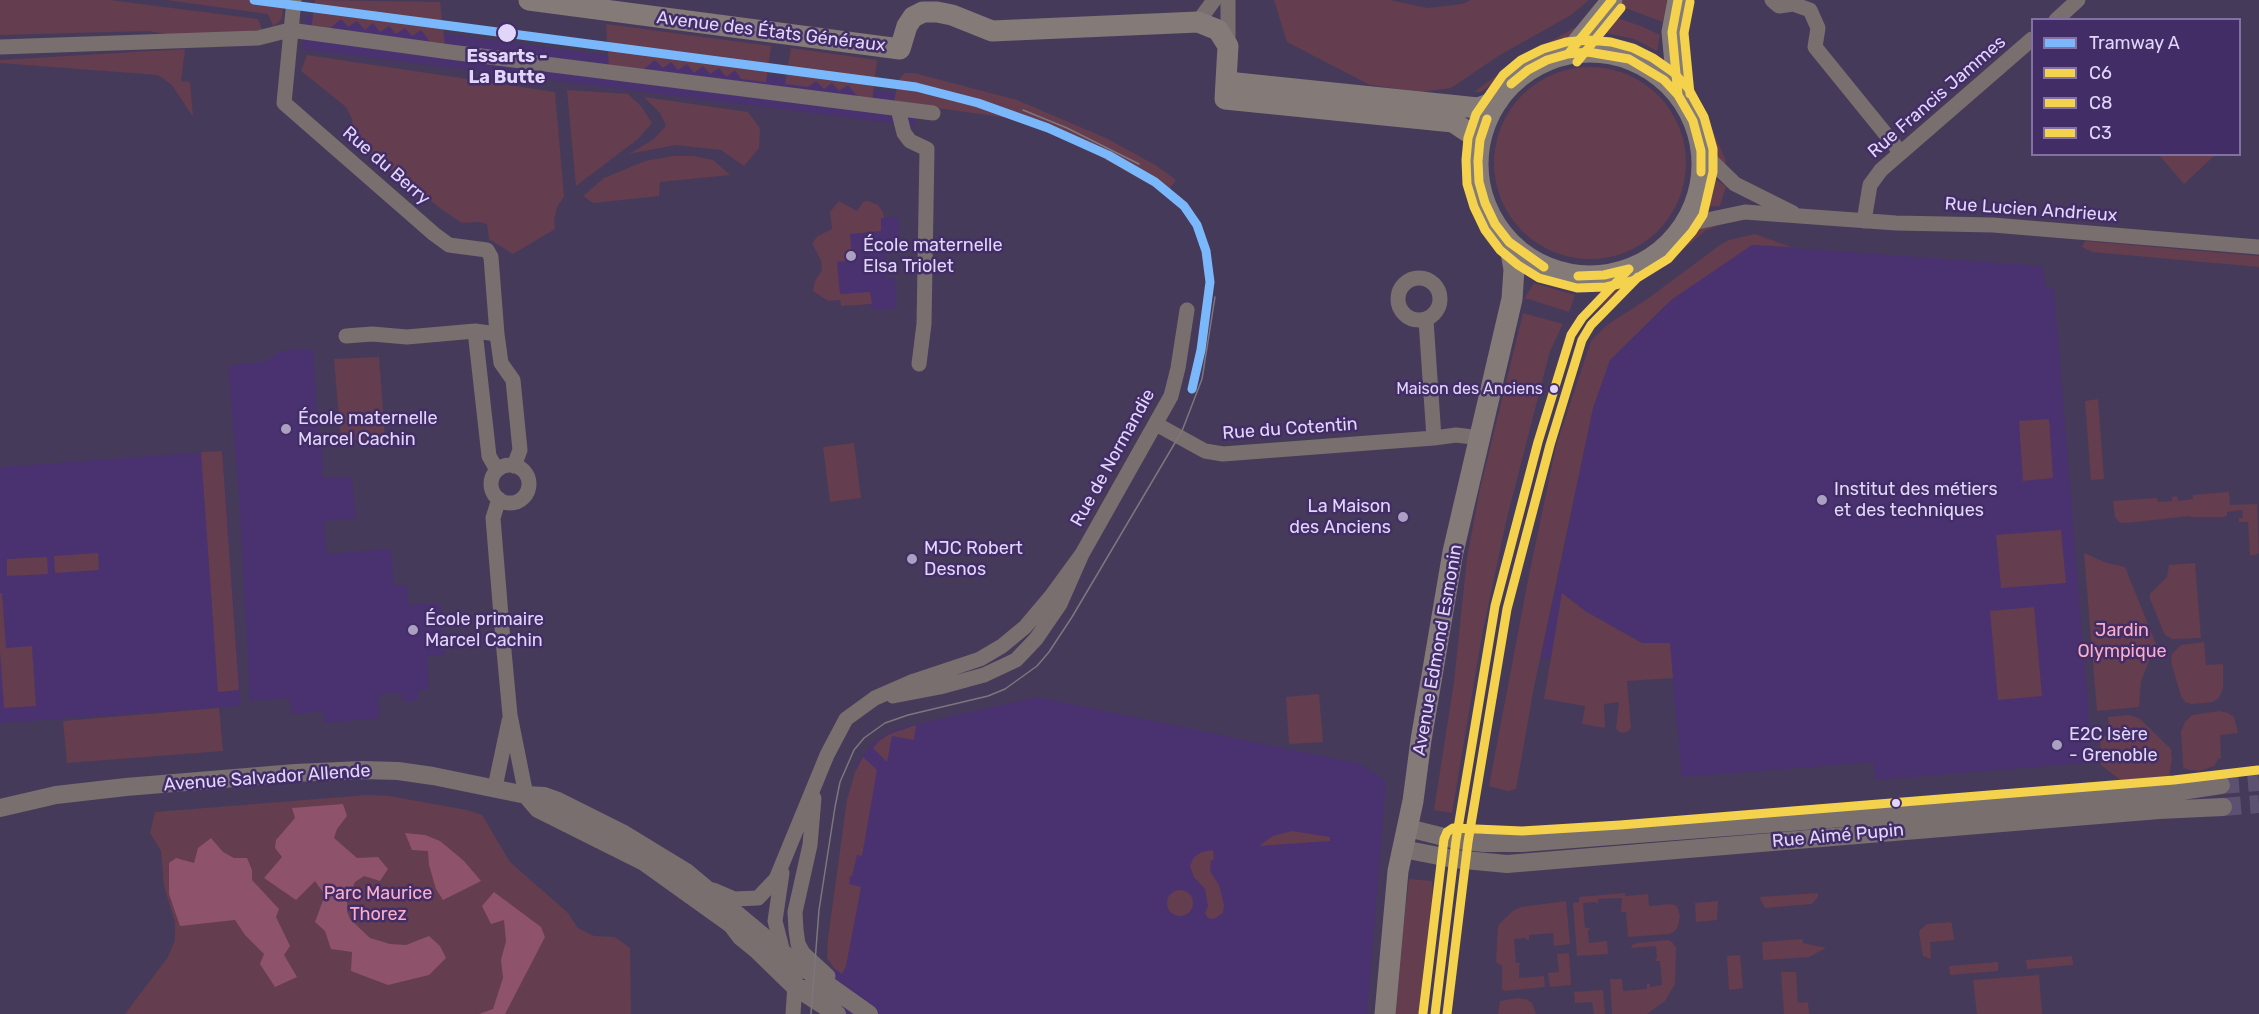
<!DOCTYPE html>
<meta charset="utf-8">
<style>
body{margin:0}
#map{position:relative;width:2259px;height:1014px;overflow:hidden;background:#463a5a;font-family:Rubik,sans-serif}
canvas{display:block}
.legend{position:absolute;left:2031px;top:18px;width:210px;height:138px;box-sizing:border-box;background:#432d67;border:2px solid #8271a2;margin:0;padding:8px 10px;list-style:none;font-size:18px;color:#e1d6fa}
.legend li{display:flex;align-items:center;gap:12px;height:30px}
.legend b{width:30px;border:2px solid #8271a2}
</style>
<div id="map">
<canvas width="2259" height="1014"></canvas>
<ul class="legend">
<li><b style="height:8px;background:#7bb8fb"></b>Tramway A</li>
<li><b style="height:8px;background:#f5d24d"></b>C6</li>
<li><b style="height:8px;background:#f5d24d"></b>C8</li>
<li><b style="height:8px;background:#f5d24d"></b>C3</li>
</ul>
</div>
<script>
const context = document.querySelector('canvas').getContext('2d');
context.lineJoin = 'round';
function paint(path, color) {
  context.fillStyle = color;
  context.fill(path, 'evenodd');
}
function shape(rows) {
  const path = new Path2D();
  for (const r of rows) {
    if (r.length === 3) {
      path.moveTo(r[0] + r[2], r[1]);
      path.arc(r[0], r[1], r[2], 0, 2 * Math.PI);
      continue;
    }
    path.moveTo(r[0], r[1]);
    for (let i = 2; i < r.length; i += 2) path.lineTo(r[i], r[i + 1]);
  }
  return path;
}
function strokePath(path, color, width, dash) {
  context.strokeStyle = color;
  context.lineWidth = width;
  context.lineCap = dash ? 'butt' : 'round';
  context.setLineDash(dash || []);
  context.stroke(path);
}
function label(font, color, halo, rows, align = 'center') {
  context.font = font + ' Rubik,sans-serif';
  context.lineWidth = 5;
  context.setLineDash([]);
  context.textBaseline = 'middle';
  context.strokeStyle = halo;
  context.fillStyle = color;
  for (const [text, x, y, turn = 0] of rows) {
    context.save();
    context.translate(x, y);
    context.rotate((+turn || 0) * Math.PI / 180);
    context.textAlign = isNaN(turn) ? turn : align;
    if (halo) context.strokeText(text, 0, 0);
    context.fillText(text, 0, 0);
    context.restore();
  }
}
paint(shape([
 [307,16,918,96,915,126,302,49],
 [839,201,857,211,863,202,868,201,878,205,883,212,884,217,898,217,900,247,885,249,887,278,894,278,897,308,872,310,871,304,841,306,840,300,828,301,813,291,815,281,822,270,821,261,812,243,818,236,832,229,830,212],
 [1752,245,2043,266,2046,287,2054,289,2091,744,2084,745,2085,763,1875,780,1874,762,1682,777,1669,643,1642,643,1585,611,1562,593,1551,658,1541,659,1593,408,1610,360,1671,300],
 [313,349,318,428,322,437,323,478,352,477,356,518,324,521,327,554,391,549,394,585,407,585,409,605,441,603,445,655,427,656,429,690,419,690,418,700,403,702,402,693,378,695,380,718,324,723,324,711,291,714,290,698,250,701,239,495,228,366,266,361,280,351],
 [222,451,241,706,0,723,0,467],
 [1037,697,1361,764,1386,781,1367,1014,829,1014,857,763,874,742,896,729]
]), '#4a3270');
paint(shape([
 [0,0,110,0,258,19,263,31,173,35,148,31,0,35],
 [166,0,284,0,282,18,279,22,273,26,268,14],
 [315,0,440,2,445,47,433,46,421,30,412,36,405,28,396,34,389,26,380,32,373,23,365,30,357,21,348,27,341,19,326,32,311,30],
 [1274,0,1390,0,1427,8,1462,4,1471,0,1589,0,1571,15,1500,55,1451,88,1420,92,1370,85,1287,42],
 [1623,0,1667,0,1663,22,1620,6],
 [1614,19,1620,19,1641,26,1660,35,1657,51,1634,39,1606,33],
 [1585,22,1572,38,1517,66,1481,92,1474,92,1519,59],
 [606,24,771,46,766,82,741,79,735,70,726,77,719,68,710,74,703,66,694,73,687,64,678,70,671,62,663,68,655,60,639,73,609,68],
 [791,48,877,60,872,102,861,101,848,85,839,91,832,83,824,89,816,81,808,87,785,84],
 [185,49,181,81,190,82,193,117,172,85,158,75,0,63,0,60],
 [307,55,555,92,564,197,557,207,554,220,555,229,513,254,489,239,487,224,480,222,462,223,444,211,354,141,352,119,346,107,301,71],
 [1590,163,96],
 [1686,69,1726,161,1724,168,1715,157,1704,120,1691,94,1680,76],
 [905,73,914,73,1017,100,1108,139,1157,166,1176,180,1166,194,1083,147,1028,124,1009,118,894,102,898,80],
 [567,90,628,94,641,106,652,123,638,139,576,186],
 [644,97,748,112,760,128,759,148,744,166,721,150,675,145,629,154,654,139,666,126,660,113],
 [2159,155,2215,155,2184,184],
 [673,156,694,156,713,160,730,175,660,182,659,196,593,203,583,196,604,178,645,161],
 [1708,175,1726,186,1720,206,1701,207,1706,195],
 [839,201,857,211,863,202,868,201,878,205,883,212,884,218,881,218,881,231,850,234,852,260,837,262,840,294,870,292,872,304,841,306,840,300,828,301,813,291,815,281,822,270,821,261,812,243,818,236,832,229,830,212],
 [1717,220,1716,226,1705,231,1671,260,1618,293,1594,312,1614,286,1631,280,1649,270,1700,226],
 [1755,234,1791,247,1752,245,1671,300,1610,360,1593,408,1534,687,1516,789,1507,791,1489,786,1528,580,1556,446,1591,341,1607,325,1646,300,1720,245,1729,240],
 [2085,241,2259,256,2259,267,2092,252,2082,247],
 [1534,283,1575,295,1569,312,1525,298],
 [1523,313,1563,324,1550,351,1506,522,1482,635,1452,813,1434,810,1454,682,1467,558,1480,489],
 [379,357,385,438,341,441,334,359],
 [2098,399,2104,479,2091,480,2085,401],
 [2049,419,2053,478,2023,481,2019,421],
 [854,443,861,498,830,502,823,447],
 [222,451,239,690,218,692,201,452],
 [2229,492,2230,505,2257,504,2259,553,2255,555,2250,555,2248,522,2239,522,2239,518,2243,518,2242,510,2227,512,2227,516,2223,517,2190,517,2190,516,2125,523,2119,522,2115,517,2113,501,2157,498,2158,502,2172,501,2172,497,2177,496,2178,501,2193,499,2193,495],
 [2061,530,2066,583,2001,588,1996,535],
 [98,553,99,570,55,573,54,556],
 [2084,553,2107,563,2125,567,2156,644,2141,681,2139,707,2097,711],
 [47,557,48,574,7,576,7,559],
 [2195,563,2201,638,2172,639,2165,635,2150,599,2150,594,2167,577,2169,565],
 [0,593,2,593,6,648,32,646,36,706,4,708,0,651],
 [1562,593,1585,611,1642,643,1670,643,1673,678,1627,681,1631,728,1627,732,1621,733,1616,729,1619,702,1604,704,1605,728,1582,724,1585,706,1544,699],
 [2034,607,2042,696,1998,700,1990,611],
 [2204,642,2206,665,2223,664,2223,688,2219,698,2213,702,2192,704,2185,702,2181,696,2171,662,2172,654,2181,645],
 [1319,694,1323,742,1289,744,1286,697],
 [219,708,223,751,67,763,63,721],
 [2220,711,2228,713,2234,717,2238,733,2220,735,2221,758,2218,759,2214,766,2199,771,2189,770,2183,767,2181,731,2185,722,2192,715],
 [2128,715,2139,718,2171,749,2172,759,2169,776,2120,780,2101,765,2100,737,2110,736,2108,717],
 [916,725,914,740,892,736,887,762,873,748,880,740,890,734],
 [863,757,877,770,862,856,857,855,852,876,850,876,849,884,861,887,846,966,842,974,834,968,827,958,828,938,847,800,855,772],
 [367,795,389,796,467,810,482,815,510,862,567,912,578,928,594,936,615,937,630,948,631,1014,125,1014,168,957,175,940,175,922,164,886,161,851,150,833,155,812],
 [1292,831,1330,837,1330,841,1259,846,1273,836],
 [1213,850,1214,859,1211,861,1210,871,1219,885,1224,905,1223,913,1214,919,1208,918,1205,913,1208,906,1205,889,1194,877,1190,866,1194,857,1202,852],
 [1409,879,1432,881,1433,913,1425,1014,1393,1014],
 [1180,903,13],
 [1625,893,1625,896,1648,894,1649,906,1671,904,1677,906,1680,916,1678,926,1675,931,1670,934,1628,937,1626,912,1621,912,1622,898,1598,899,1598,904,1595,902,1583,903,1585,928,1590,928,1588,931,1589,943,1607,941,1608,954,1577,956,1573,903,1579,902,1579,897],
 [1818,893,1818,897,1812,904,1765,908,1759,897],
 [1566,901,1570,944,1554,946,1553,933,1529,935,1529,940,1526,940,1526,938,1514,939,1516,963,1521,963,1519,966,1519,978,1544,976,1545,987,1505,991,1502,989,1502,966,1496,962,1498,927,1500,923,1513,911,1521,907],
 [1718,901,1717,920,1696,922,1695,903],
 [1950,922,1952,924,1954,940,1930,942,1931,959,1923,956,1919,933,1920,930,1927,924],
 [1802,939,1803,943,1826,948,1809,957,1763,960,1762,942],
 [1668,940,1672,942,1676,948,1675,984,1665,1001,1647,1014,1612,1014,1610,979,1622,979,1623,991,1647,989,1647,984,1650,984,1650,987,1662,985,1660,961,1656,961,1655,959,1657,958,1656,946,1631,948,1632,945,1637,943],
 [1569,953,1571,985,1550,987,1548,973,1559,972,1557,954],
 [1740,955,1743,988,1729,990,1727,956],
 [2072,956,2073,965,2027,969,2026,960],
 [1998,962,1998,971,1950,975,1949,966],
 [1781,972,1796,972,1798,1003,1808,1002,1809,1014,1784,1014],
 [2039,975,2042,1014,1977,1014,1973,980],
 [1603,990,1605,1014,1594,1014,1592,1002,1575,1003,1574,992],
 [1518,998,1526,999,1532,1003,1536,1014,1498,1014,1500,1001]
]), '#643d4f');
paint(shape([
 [343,804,347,816,337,829,334,838,357,858,378,857,388,869,380,881,364,876,355,882,347,899,347,911,350,919,370,938,390,944,406,945,429,936,440,946,446,958,429,975,388,985,351,971,352,952,331,949,325,931,315,922,325,895,315,881,296,900,264,878,282,857,275,848,276,840,295,818,292,808],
 [405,833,425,835,440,841,464,861,481,881,443,900,436,889,429,865,428,851,412,850],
 [211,838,223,852,234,858,247,858,252,870,252,880,279,909,276,917,290,946,284,955,297,977,275,987,260,964,264,954,245,935,235,920,180,926,169,894,169,863,176,858,194,863,198,848],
 [494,892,541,927,545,937,505,1014,479,1014,493,1009,503,978,501,960,506,941,504,920,491,924,482,906]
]), '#8e536b');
strokePath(shape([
 [2221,785,2259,782],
 [2223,807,2259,804]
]), '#5d5172', 18, [18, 9]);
strokePath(shape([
 [294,0,284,103,434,234,449,245,487,250,491,257,497,334,501,363,513,380,520,450,514,466],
 [1228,0,1228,46],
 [1772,0,1779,6,1793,4,1810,10,1818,28,1815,47,1901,153],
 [2056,20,2078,0],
 [1198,22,1214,0],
 [0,47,258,38,290,30,450,52,933,113],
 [898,109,904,133,910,141,927,149,924,324,919,364],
 [1701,151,1735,184,1793,213],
 [1864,221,1870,185,1881,170,2032,39],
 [1683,225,1745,212,1896,223,1993,225,2259,247],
 [1419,299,21],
 [1426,320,1434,438],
 [475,331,489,456,497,470],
 [346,336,372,334,407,337,475,331,497,334],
 [1156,424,1205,451,1223,454,1434,438,1456,435,1481,438],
 [510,484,19],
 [499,499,493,518,503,640,510,715,526,795],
 [893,696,940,687,984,675,1016,660,1036,639,1060,604,1082,554,1171,396,1178,368,1187,310],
 [495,787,509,721],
 [814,798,810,845,795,912,796,930,798,944,803,953,828,976],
 [782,873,775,921,784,956],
 [713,890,734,899,758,898,776,879,827,755,846,719,875,698,914,681,980,659,1002,646,1025,627,1052,595,1082,554],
 [795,987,813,988,840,999],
 [793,1014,797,954]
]), '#786f6e', 15);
strokePath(shape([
 [526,795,538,809,644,862,732,925,741,937,757,950,795,987,837,1014],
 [0,808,56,795,126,787,295,773,362,770,398,771,433,776,526,795,544,796,558,801,622,833,686,872,783,953,869,1014],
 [1408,828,1456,840,1484,843,1522,843,2175,792,2221,785],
 [1403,849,1454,859,1507,864,2159,810,2223,807]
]), '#786f6e', 18);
strokePath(shape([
 [529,0,900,49,907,26,913,17,923,12,937,12,952,15,992,31,1198,22,1218,30,1228,46,1225,99,1453,122,1480,140],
 [1590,164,112],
 [1568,54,1612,0],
 [1227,82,1478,108,1498,101],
 [1678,95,1672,32,1678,0],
 [1385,1014,1398,871,1413,801,1421,740,1453,552,1512,299,1514,269,1509,242]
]), '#847a78', 21);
strokePath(shape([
 [1023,110,1067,128,1139,164],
 [811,1014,819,910,835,807,840,782,854,750,864,738,885,723,908,715,988,696,1005,689,1037,666,1049,652,1072,617,1182,431,1202,379,1215,297]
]), '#7e767d', 1.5);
strokePath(shape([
 [1678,0,1672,32,1678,95],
 [1568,54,1612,0],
 [1511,84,1528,70,1547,60,1568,54,1588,52,1629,59,1664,80,1678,95,1693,121,1701,151,1701,172],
 [1487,119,1480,140,1478,161,1479,182,1485,203,1495,224,1509,242,1544,267],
 [1578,276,1604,275,1629,269],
 [1435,1014,1456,840,1495,606,1538,442,1571,335,1582,318,1629,269]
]), '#f5d24d', 9);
strokePath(shape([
 [1690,2,1684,33,1690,94],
 [1577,62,1621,8],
 [1632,281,1606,287,1577,288,1539,278,1518,265,1500,250,1485,230,1474,207,1467,184,1466,160,1468,138,1476,114,1503,75,1521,60,1543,49,1566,42,1588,40,1611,42,1633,48,1653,58,1673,72,1688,88,1704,117,1713,149,1713,172,1703,215,1692,232,1668,259,1634,280],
 [1447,1014,1468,842,1507,609,1550,445,1582,340,1591,325,1638,277]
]), '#f5d24d', 9);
strokePath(shape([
 [1423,1013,1444,839,1447,832,1453,828,1522,831,1620,825,2174,780,2258,770]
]), '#f5d24d', 9);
strokePath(shape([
 [254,0,916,87,978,103,1048,128,1108,155,1155,182,1184,206,1197,225,1206,251,1210,282,1201,350,1192,389]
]), '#7bb8fb', 9);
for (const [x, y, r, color] of [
 [507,33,10,"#e1d6fa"],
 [851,256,6,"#ab9fc2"],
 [1554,389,5,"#e1d6fa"],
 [286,429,6,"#ab9fc2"],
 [1822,500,6,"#ab9fc2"],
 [1403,517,6,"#ab9fc2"],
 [912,559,6,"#ab9fc2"],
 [413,630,6,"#ab9fc2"],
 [2057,745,6,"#ab9fc2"],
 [1896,803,5,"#e1d6fa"]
]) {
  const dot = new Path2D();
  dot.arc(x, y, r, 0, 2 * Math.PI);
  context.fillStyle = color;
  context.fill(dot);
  strokePath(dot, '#432d67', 2);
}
label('16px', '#e1d6fa', '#432d67', [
 ["Maison des Anciens",1543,389]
], 'right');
label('18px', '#e1d6fa', '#432d67', [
 ["Avenue des États Généraux",771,32,7],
 ["Rue Francis Jammes",1937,97,-41],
 ["Rue du Berry",386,166,41],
 ["Rue Lucien Andrieux",2031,210,4],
 ["Rue du Cotentin",1290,429,-4],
 ["Rue de Normandie",1113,458,-61],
 ["Avenue Edmond Esmonin",1438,650,-80],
 ["Avenue Salvador Allende",267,778,-4],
 ["Rue Aimé Pupin",1838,836,-5]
]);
label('bold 18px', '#e1d6fa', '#432d67', [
 ["Essarts -",507,57],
 ["La Butte",507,78]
]);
label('18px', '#e1d6fa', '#432d67', [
 ["École maternelle",863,246],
 ["Elsa Triolet",863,267],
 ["École maternelle",298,419],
 ["Marcel Cachin",298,440],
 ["Institut des métiers",1834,490],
 ["et des techniques",1834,511],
 ["La Maison",1391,507,"right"],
 ["des Anciens",1391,528,"right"],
 ["MJC Robert",924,549],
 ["Desnos",924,570],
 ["École primaire",425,620],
 ["Marcel Cachin",425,641],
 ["E2C Isère",2069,735],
 ["- Grenoble",2069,756]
], 'left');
label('18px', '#fdaec7', '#432d67', [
 ["Jardin",2122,631],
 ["Olympique",2122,652],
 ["Parc Maurice",378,894],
 ["Thorez",378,915]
]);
</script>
